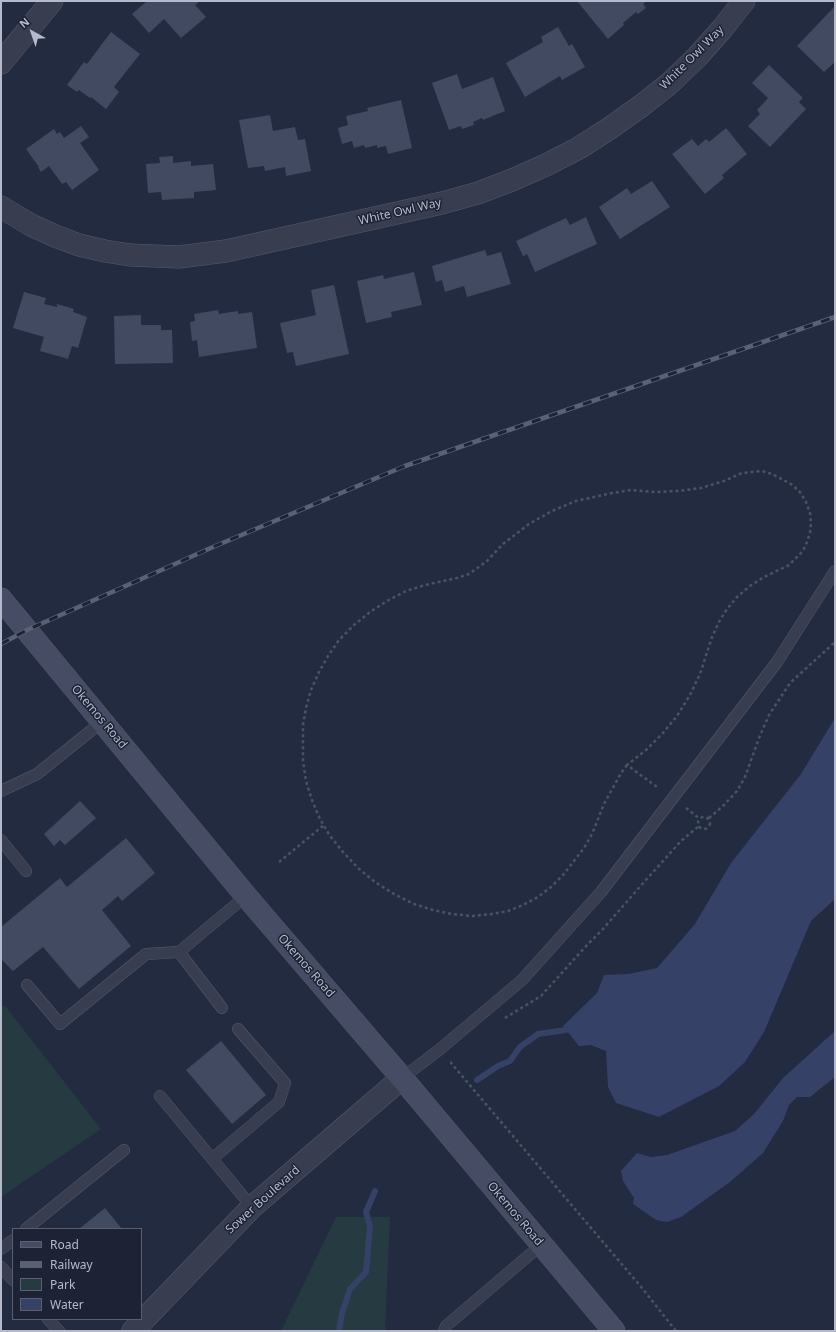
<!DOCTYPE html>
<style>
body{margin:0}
#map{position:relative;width:836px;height:1332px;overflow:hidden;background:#232b40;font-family:"Noto Sans",sans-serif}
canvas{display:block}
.frame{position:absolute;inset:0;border:2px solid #b4b9cb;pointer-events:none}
.legend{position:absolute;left:12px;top:1228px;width:130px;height:92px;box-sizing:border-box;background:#1d2335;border:1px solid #595f71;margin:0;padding:5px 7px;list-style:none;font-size:12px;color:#b4b9cb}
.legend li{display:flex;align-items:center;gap:8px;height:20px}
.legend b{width:20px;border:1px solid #595f71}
.north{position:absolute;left:12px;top:12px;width:40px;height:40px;-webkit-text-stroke:3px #1d2335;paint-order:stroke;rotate:320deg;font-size:11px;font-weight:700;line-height:16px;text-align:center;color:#b4b9cb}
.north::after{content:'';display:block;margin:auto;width:14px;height:18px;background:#b4b9cb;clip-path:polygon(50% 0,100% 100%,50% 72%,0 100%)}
</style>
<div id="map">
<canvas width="836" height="1332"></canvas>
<div class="frame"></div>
<ul class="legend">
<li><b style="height:5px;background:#454c63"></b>Road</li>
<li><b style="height:5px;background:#596177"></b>Railway</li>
<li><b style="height:11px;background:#253a41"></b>Park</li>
<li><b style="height:11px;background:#354166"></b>Water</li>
</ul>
<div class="north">N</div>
</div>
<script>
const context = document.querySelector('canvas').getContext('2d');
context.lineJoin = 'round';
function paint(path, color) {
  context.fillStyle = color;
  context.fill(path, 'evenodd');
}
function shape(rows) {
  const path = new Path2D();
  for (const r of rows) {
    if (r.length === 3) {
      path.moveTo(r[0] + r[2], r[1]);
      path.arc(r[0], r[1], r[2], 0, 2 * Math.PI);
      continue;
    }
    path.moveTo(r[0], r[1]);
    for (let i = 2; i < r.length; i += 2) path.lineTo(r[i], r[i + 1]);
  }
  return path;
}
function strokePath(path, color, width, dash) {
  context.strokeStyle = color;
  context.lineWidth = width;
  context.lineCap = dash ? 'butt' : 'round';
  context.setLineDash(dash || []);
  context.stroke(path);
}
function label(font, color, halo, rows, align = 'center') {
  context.font = font + ' "Noto Sans",sans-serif';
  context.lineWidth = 3;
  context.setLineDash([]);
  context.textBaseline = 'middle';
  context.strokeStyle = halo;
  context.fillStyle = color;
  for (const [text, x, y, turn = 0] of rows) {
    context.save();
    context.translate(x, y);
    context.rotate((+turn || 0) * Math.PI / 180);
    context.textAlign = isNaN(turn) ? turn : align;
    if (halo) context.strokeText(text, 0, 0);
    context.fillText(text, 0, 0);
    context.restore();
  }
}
paint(shape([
 [1,1005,6,1007,101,1129,1,1197],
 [336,1217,390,1217,385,1331,281,1331]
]), '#253a41');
paint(shape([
 [835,718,835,899,811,921,764,1032,745,1062,719,1086,659,1117,616,1103,608,1087,606,1051,591,1045,579,1046,563,1026,597,993,604,975,629,974,657,968,695,924,731,863,801,774],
 [835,1031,835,1077,810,1097,797,1097,789,1105,783,1121,763,1153,730,1182,681,1217,667,1222,656,1220,633,1204,634,1198,623,1181,621,1171,637,1153,651,1157,667,1155,735,1131,754,1114,783,1078]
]), '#354166');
strokePath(shape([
 [477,1080,498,1066,510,1061,520,1047,538,1034,566,1030],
 [339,1331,342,1313,350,1289,366,1272,370,1226,366,1212,375,1191]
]), '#354166', 6);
paint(shape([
 [147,1,200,1,195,5,206,17,181,38,164,19,149,33,132,14],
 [577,1,647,1,643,4,646,8,638,14,636,12,623,23,624,25,608,39],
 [835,6,835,62,824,72,797,46],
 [558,27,569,46,572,44,585,67,562,80,560,76,525,97,506,63,543,42,541,37],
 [111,32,140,54,114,87,119,92,106,109,91,97,90,98,79,90,77,92,67,85,84,62,87,64],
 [769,65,803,98,799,102,806,109,770,147,748,126,760,114,757,110,768,98,752,83],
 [457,74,462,89,493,77,505,111,483,120,482,118,473,122,474,125,462,129,461,126,449,130,432,83],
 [401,100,412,148,388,154,386,146,377,148,377,145,365,148,364,145,354,148,352,141,342,144,338,128,348,125,346,116,368,111,367,108],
 [270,115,273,131,295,127,298,140,305,139,311,171,286,176,285,167,265,171,264,166,248,168,239,120],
 [81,126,89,137,80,143,99,170,72,190,66,182,62,184,49,166,41,172,38,167,39,167,26,149,54,129,57,134,60,132,64,138],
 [726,128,747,154,722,175,724,178,705,194,672,154,692,139,698,146,706,139,709,142],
 [173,156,173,163,191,161,191,166,213,164,216,190,194,192,194,198,162,200,161,192,148,193,146,164,160,163,159,157],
 [652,181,670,207,620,239,599,207,627,188,631,194],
 [586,217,597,244,535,272,527,254,523,256,516,241,566,218,570,225],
 [485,250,487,256,501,252,511,284,467,297,464,286,445,292,442,280,436,282,432,266],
 [414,272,422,305,391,312,392,317,366,323,357,281,383,275,384,279],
 [334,285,349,354,296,366,293,352,287,353,280,323,316,315,311,290],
 [24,292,46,298,44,304,57,307,57,304,74,309,73,312,87,317,78,348,72,346,68,359,40,351,44,337,13,328],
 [218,310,219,314,238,311,238,314,252,312,257,348,199,357,197,340,192,341,190,322,195,321,194,314],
 [141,315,141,325,161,325,161,330,172,330,173,363,115,364,114,316],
 [80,801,96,818,65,845,60,840,54,846,44,834],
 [126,838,155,873,122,901,118,896,102,910,131,946,79,989,43,947,13,971,1,959,1,927,60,878,67,887],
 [221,1041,266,1095,232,1124,186,1070],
 [105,1208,122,1229,79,1229]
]), '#424a62');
const service = shape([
 [1,791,37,774,103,721],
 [1,840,26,871],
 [179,952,222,1008],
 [27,985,60,1024,146,954,179,952,246,896],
 [402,1078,439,1050,522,980,601,892,777,662,835,571],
 [160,1096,252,1207],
 [212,1159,279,1102,285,1083,238,1029],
 [26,1229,124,1150],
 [1,1249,13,1240],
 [1,1267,13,1280],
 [48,1319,59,1331],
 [444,1331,446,1326,541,1245]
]);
const minor = shape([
 [1,63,52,1],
 [1,207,31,225,55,236,79,245,105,251,130,255,179,257,226,251,442,203,478,193,512,180,546,165,579,148,610,128,641,106,670,83,697,57,722,29,744,1],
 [133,1331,252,1207,402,1078]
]);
const secondary = shape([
 [1,599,246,896,402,1078,614,1331]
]);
strokePath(service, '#53596b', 12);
strokePath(minor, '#53596b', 23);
strokePath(secondary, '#53596b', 23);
strokePath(shape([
 [627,765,621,773,604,804,592,834,584,848,563,875,551,887,538,897,523,905,508,911,492,914,472,916,452,914,433,910,414,904,394,894,375,882,358,868,343,852,330,836,320,819,312,800,306,781,303,761,303,725,306,708,311,690,319,672,328,656,339,640,354,625,370,612,387,601,406,591,425,585,457,578,469,574,487,561,503,544,529,524,552,511,576,501,612,493,631,490,655,492,678,491,701,488,724,481,742,473,762,471,772,474,791,484,800,492,806,502,810,513,811,523,810,533,807,542,803,551,789,565,764,577,750,586,737,597,727,609,719,622,712,637,700,674,690,695,677,716,662,734,646,750,627,765,657,787],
 [686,808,700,819],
 [704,823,6],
 [709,818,723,806,737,791,745,777,759,738,769,715,790,683,835,642],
 [279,862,324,825],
 [505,1018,541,996,587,945,602,930,645,881,681,841,699,826],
 [452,1062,451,1063,642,1288,676,1331]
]), '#44575e', 2.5, [3, 3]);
strokePath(service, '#383e50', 11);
strokePath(minor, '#383e50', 22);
strokePath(secondary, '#454c63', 22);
const rail = shape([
 [1,644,27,630,213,547,405,466,835,317]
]);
strokePath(rail, '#596177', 4.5);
strokePath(rail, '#1d2335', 3, [9]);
label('12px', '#b4b9cb', '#1d2335', [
 ["White Owl Way",692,58,-45],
 ["White Owl Way",400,212,-13],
 ["Okemos Road",99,717,50],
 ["Okemos Road",306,966,49],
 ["Sower Boulevard",263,1200,-42],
 ["Okemos Road",515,1214,50]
]);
</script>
